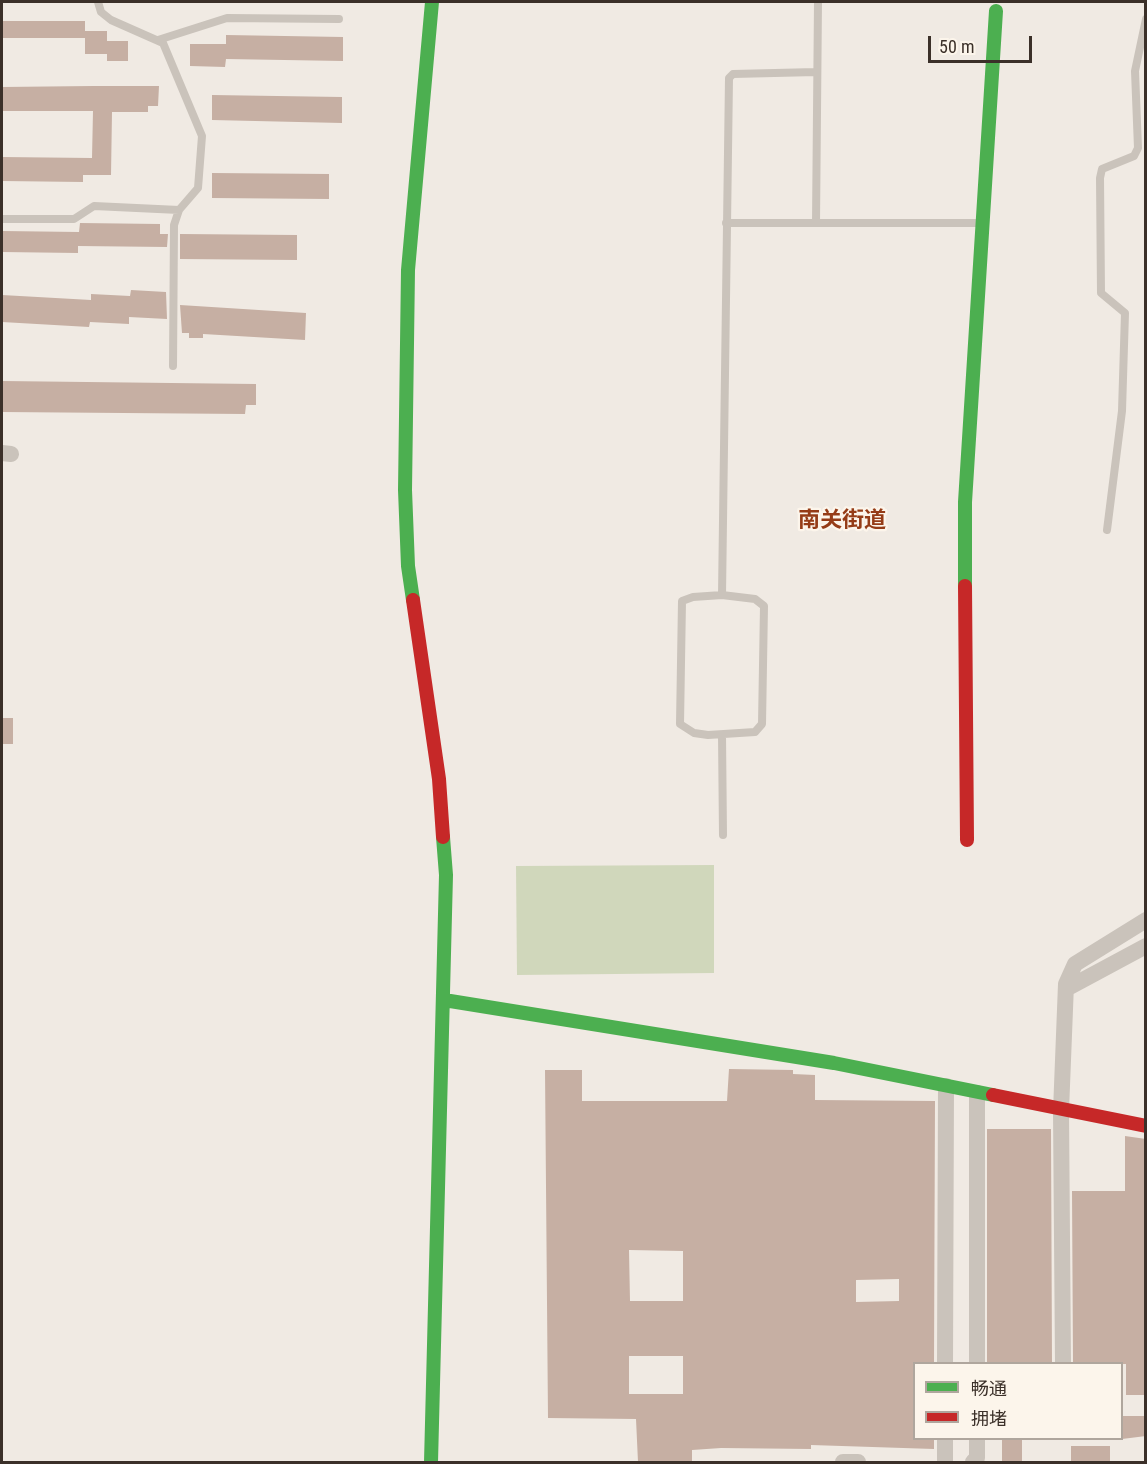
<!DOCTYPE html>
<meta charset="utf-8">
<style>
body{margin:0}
#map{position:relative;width:1147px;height:1464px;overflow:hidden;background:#f0eae3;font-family:"Roboto Condensed","Noto Sans SC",sans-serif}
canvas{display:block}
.frame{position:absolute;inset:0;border:3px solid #3b3029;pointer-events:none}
.legend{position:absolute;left:913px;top:1362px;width:210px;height:78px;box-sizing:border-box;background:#fcf5eb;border:2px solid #afa69d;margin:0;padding:8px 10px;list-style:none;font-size:18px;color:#3b3029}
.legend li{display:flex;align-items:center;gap:12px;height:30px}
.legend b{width:30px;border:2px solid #afa69d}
.scale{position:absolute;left:928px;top:36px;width:104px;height:27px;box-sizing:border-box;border:3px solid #3b3029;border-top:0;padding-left:8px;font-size:18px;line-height:21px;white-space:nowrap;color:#3b3029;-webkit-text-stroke:4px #fcf5eb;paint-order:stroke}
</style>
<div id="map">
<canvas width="1147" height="1464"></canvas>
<div class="frame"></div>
<ul class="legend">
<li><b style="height:8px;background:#4caf50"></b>畅通</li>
<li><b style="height:8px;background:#c62828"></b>拥堵</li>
</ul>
<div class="scale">50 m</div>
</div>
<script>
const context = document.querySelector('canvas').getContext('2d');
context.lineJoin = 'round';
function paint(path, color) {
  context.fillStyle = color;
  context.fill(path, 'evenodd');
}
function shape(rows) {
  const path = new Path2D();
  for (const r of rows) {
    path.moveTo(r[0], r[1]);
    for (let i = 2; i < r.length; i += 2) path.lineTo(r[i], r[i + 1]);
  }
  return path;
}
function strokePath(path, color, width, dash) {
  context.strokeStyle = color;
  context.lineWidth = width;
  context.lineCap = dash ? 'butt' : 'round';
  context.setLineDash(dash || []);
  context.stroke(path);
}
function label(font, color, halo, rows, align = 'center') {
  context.font = font + ' "Roboto Condensed","Noto Sans SC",sans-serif';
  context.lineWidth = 4.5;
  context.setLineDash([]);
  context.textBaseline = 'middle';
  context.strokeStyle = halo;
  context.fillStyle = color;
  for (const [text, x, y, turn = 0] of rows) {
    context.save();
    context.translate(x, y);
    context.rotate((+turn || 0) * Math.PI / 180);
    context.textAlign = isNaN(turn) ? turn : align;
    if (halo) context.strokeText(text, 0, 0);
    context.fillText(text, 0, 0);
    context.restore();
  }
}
paint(shape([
 [714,865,714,973,517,975,516,866]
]), '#d0d7bb');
paint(shape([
 [2,21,85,21,85,38,2,38],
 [85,31,107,31,107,41,128,41,128,61,107,61,107,54,85,54],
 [226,35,343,37,343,61,226,59,225,67,190,66,190,44,226,44],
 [93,86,159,86,158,106,148,106,148,112,112,112,111,175,83,175,83,182,2,181,2,157,92,158,93,111,2,111,2,87],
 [212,95,342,97,342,123,212,120],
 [212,173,329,174,329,199,212,198],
 [80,223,160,224,160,234,168,234,167,247,78,246,78,253,2,252,2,231,79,232],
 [180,234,297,235,297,260,180,259],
 [131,290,166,292,167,319,129,317,129,324,90,322,89,327,2,322,2,295,91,300,91,294,130,296],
 [180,305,306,313,305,340,203,334,203,338,189,338,189,333,182,333],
 [2,381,256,384,256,405,246,405,245,414,2,412],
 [2,718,13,718,13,744,2,744],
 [729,1069,793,1070,793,1074,815,1075,815,1100,935,1101,934,1364,915,1364,915,1438,934,1438,934,1449,811,1445,811,1449,721,1448,692,1450,692,1462,638,1462,636,1419,548,1418,545,1070,582,1070,582,1101,727,1101],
 [629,1250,683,1251,683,1301,630,1301],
 [899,1279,899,1301,856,1302,856,1280],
 [629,1356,683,1356,683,1394,629,1394],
 [987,1129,1051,1129,1052,1364,987,1364],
 [1125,1136,1146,1139,1146,1395,1126,1395,1126,1364,1073,1364,1072,1191,1125,1191],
 [1122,1416,1146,1416,1146,1436,1122,1439],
 [1002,1438,1022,1438,1022,1461,1002,1461],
 [1071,1446,1110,1446,1110,1462,1071,1462]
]), '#c6afa3');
strokePath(shape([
 [98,2,101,12,111,20,163,43,202,136,198,188,179,210,174,225,173,366],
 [158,40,227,18,339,19],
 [2,219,74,219,94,206,179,210],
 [726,223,981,223],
 [816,223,818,2],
 [1107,530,1122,411,1125,313,1101,293,1100,178,1102,169,1134,156,1138,148,1135,71,1146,19],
 [722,595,729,78,733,74,816,72],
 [722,595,755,599,764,606,762,724,755,732,708,735,694,733,680,724,682,601,693,597,722,595],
 [722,735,723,835]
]), '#cac3bb', 8);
strokePath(shape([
 [2,453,11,454],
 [1066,989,1146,946],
 [945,1364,946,1086],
 [977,1364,977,1093],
 [1063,1364,1061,1111,1066,984,1075,964,1146,920],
 [843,1462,858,1462],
 [945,1462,945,1438],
 [973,1462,977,1458,977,1438]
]), '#cac3bb', 16);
strokePath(shape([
 [965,586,965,502,996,11],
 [413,600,408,566,405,490,408,270,432,2],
 [444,1000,834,1063,993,1095],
 [431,1462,446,875,443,837]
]), '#4caf50', 14);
strokePath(shape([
 [965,586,967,840],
 [413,600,439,779,443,837],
 [993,1095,1146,1126]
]), '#c62828', 14);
label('bold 22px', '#953c17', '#fcf5eb', [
 ["南关街道",842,521]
]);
</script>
